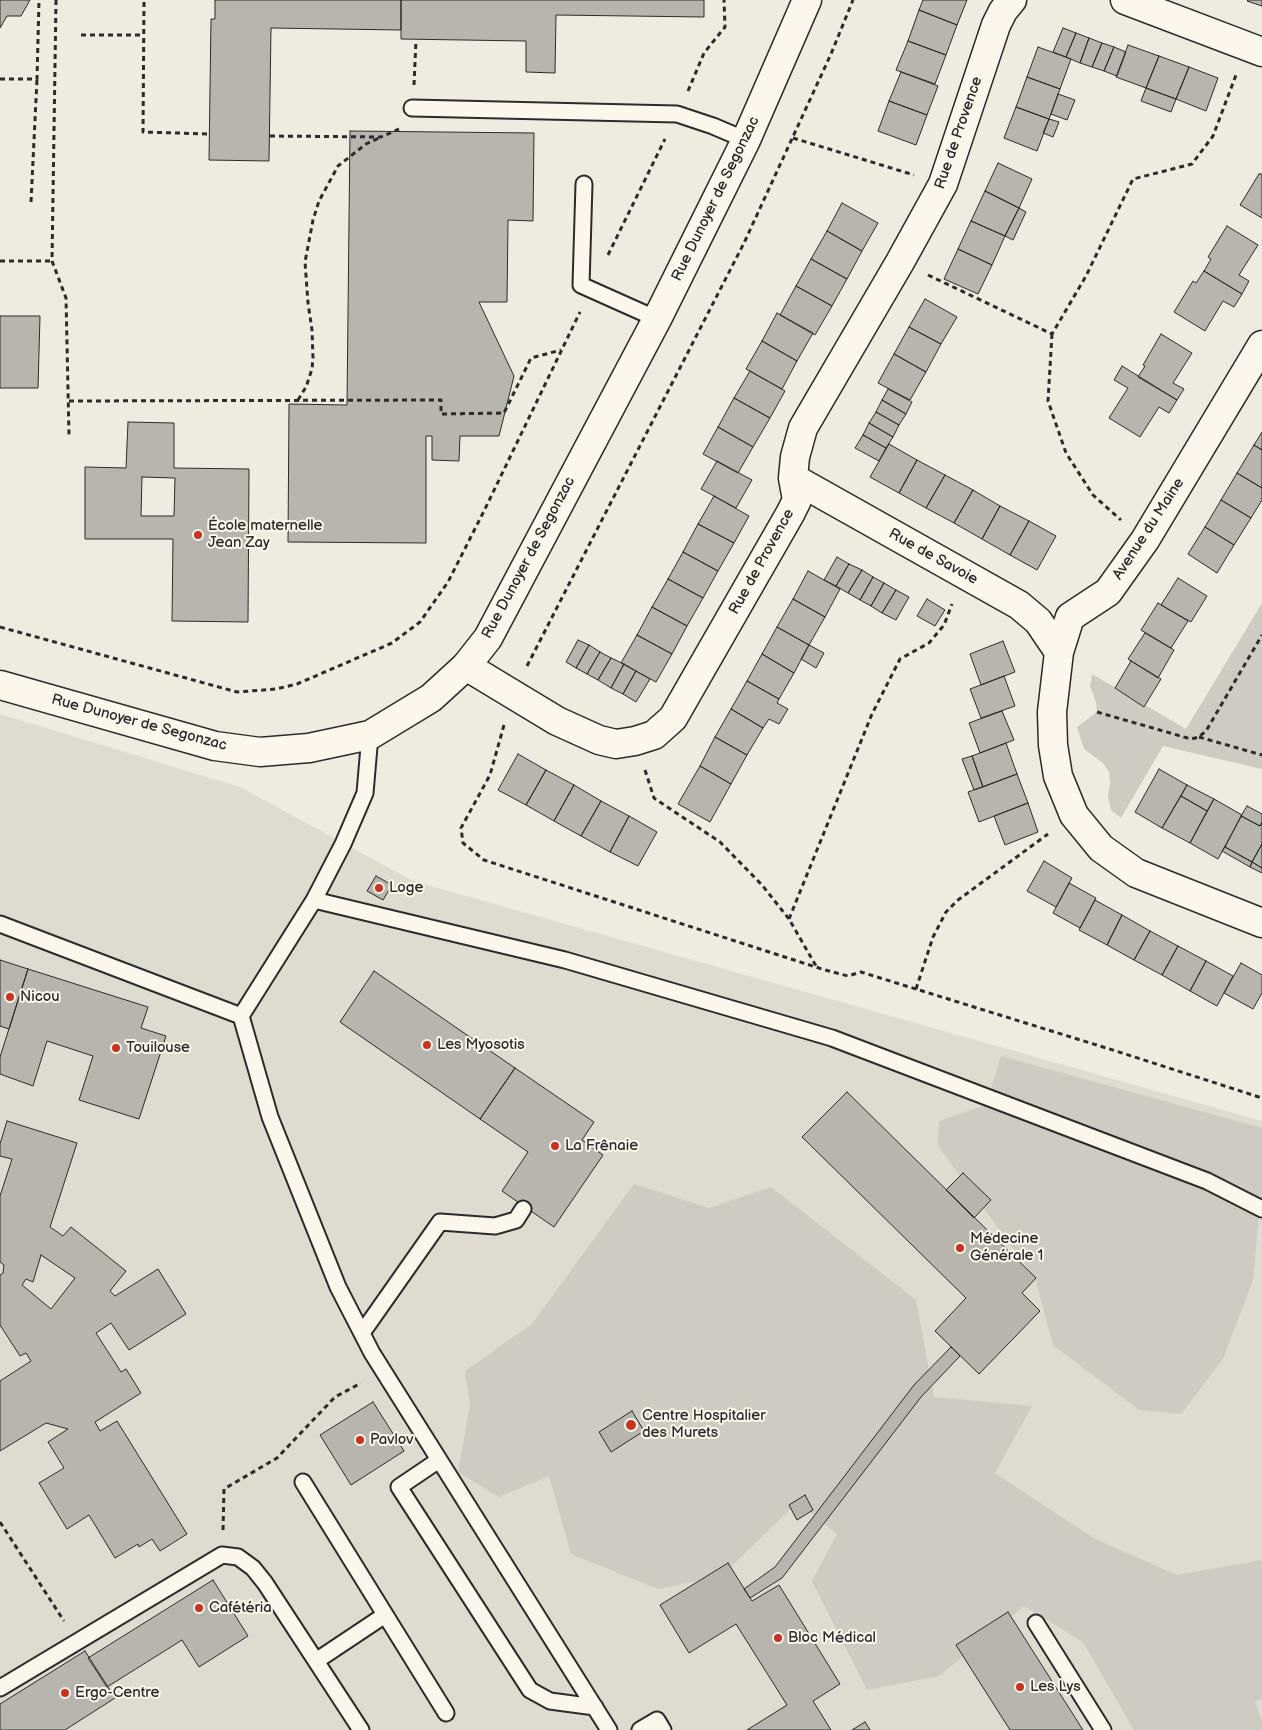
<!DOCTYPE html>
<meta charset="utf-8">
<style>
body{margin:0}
canvas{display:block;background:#eeebe0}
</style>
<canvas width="1262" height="1730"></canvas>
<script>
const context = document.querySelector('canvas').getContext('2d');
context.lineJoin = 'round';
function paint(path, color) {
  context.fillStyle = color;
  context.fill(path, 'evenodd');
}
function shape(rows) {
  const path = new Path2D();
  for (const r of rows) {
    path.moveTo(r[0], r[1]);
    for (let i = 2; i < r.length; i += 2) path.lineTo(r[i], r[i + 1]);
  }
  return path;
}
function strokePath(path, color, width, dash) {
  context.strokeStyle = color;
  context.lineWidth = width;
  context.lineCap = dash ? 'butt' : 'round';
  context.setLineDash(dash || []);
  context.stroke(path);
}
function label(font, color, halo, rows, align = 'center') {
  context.font = font + ' "Balsamiq Sans",sans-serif';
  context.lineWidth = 4;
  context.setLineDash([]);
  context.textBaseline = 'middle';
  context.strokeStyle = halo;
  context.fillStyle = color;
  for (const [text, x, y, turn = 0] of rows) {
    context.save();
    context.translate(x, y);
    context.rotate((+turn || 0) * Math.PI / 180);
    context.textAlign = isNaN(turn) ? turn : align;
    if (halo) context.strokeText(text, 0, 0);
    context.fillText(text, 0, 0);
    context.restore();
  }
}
paint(shape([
 [0,714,240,787,413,881,1262,1121,1262,1730,0,1730]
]), '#dedbd1');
paint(shape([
 [1262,603,1262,769,1163,746,1121,818,1111,810,1108,796,1110,783,1109,772,1103,763,1084,749,1077,727,1097,712,1096,702,1090,686,1092,674,1186,729],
 [1001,1056,1262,1128,1262,1204,1260,1203,1253,1280,1223,1359,1181,1414,1139,1410,1053,1345,1035,1278,938,1146,939,1121,986,1105],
 [634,1184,709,1208,771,1187,916,1300,934,1397,1032,1406,995,1473,1095,1539,1177,1575,1262,1560,1262,1699,1255,1702,1262,1721,1262,1730,1134,1730,1083,1642,1024,1606,939,1676,867,1690,812,1581,837,1534,798,1502,721,1576,658,1589,571,1554,549,1476,499,1497,458,1472,470,1405,465,1371,532,1324]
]), '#cecbc2');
const building = shape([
 [0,0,30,0,21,16,7,16,0,28,0,0],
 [215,0,401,0,401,30,271,28,269,161,209,160,211,19,215,19,215,0],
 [401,0,704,0,704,17,556,15,555,73,526,72,526,41,401,39,401,0],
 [923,0,967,0,957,25,919,10,923,0],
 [1248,0,1262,0,1262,6,1247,1,1248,0],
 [919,10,957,25,946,55,908,41,919,10],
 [1063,28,1076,33,1066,57,1053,52,1063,28],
 [1076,33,1089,38,1080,63,1066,57,1076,33],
 [1089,38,1102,43,1092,67,1080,63,1089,38],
 [908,41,946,55,935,84,896,70,908,41],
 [1102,43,1114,47,1104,71,1092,67,1102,43],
 [1128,45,1159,56,1146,88,1116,77,1128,45],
 [1038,47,1071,59,1060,89,1027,77,1038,47],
 [1114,47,1126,52,1117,76,1104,71,1114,47],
 [1159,56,1189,67,1176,99,1146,88,1159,56],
 [1189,67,1218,78,1206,111,1176,99,1189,67],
 [901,72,938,86,927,115,889,101,901,72],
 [1027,77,1060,89,1049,119,1016,107,1027,77],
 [1146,88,1176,99,1171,112,1141,101,1146,88],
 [1058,94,1075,100,1067,120,1051,114,1058,94],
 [889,101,927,115,916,145,878,131,889,101],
 [1016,107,1049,119,1037,151,1004,138,1016,107],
 [1049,119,1059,122,1053,137,1043,133,1049,119],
 [350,131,534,133,533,221,508,220,507,302,479,302,514,376,499,436,460,436,459,461,432,460,432,436,426,436,426,543,288,542,289,404,347,405,350,131],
 [998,163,1032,179,1019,208,985,191,998,163],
 [1259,174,1262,174,1262,218,1240,205,1259,174],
 [985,191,1019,208,1005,236,971,221,985,191],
 [842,203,878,223,862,251,827,231,842,203],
 [1019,208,1026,212,1013,240,1005,236,1019,208],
 [971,221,1005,236,992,265,958,249,971,221],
 [1227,226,1258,245,1239,275,1249,281,1242,294,1204,271,1211,259,1208,257,1227,226],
 [827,231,862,251,847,279,811,259,827,231],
 [958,249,992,265,978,294,944,279,958,249],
 [811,259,847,279,832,306,796,286,811,259],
 [1204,271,1242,294,1234,307,1223,301,1205,331,1174,312,1193,281,1196,283,1204,271],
 [796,286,832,306,815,335,780,315,796,286],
 [925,299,957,317,941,344,909,327,925,299],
 [777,313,813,333,797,361,762,341,777,313],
 [0,316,40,316,38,388,0,388,0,316],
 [909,327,941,344,926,372,894,354,909,327],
 [1161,334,1192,353,1173,383,1184,389,1177,400,1138,377,1145,366,1143,365,1161,334],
 [762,341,797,361,782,389,746,369,762,341],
 [894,354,926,372,910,400,878,383,894,354],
 [1122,366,1177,400,1169,413,1159,407,1140,437,1109,418,1128,388,1114,380,1122,366],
 [750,371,785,391,770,418,734,398,750,371],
 [888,389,912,402,906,414,882,400,888,389],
 [734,398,770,418,753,447,718,427,734,398],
 [882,400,906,414,899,425,876,412,882,400],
 [876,412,899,425,893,437,869,423,876,412],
 [128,422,174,423,174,468,249,469,248,622,172,621,173,539,85,539,85,467,126,468,128,422],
 [142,477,175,478,174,516,141,516,142,477],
 [869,423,893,437,886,448,863,435,869,423],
 [718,427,753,447,738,473,703,454,718,427],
 [1262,432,1262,450,1254,445,1262,432],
 [863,435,886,448,879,461,855,448,863,435],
 [889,444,917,460,899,493,870,477,889,444],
 [1254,445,1262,450,1262,488,1237,473,1254,445],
 [917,460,945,475,926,508,899,493,917,460],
 [717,461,752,480,736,508,701,489,717,461],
 [1237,473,1262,488,1262,500,1251,518,1221,500,1237,473],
 [945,475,973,490,954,523,926,508,945,475],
 [973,490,1000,506,982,539,954,523,973,490],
 [714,496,749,516,734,543,698,524,714,496],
 [1221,500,1251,518,1234,545,1205,527,1221,500],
 [1000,506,1029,521,1010,555,982,539,1000,506],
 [1029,521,1056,536,1037,570,1010,555,1029,521],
 [698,524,734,543,718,571,683,552,698,524],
 [1205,527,1234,545,1217,573,1188,554,1205,527],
 [683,552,718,571,703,598,668,579,683,552],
 [837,557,849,564,836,586,824,580,837,557],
 [849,564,862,570,848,593,836,586,849,564],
 [862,570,873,577,860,600,848,593,862,570],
 [808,571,840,589,825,617,793,599,808,571],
 [873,577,884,583,871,606,860,600,873,577],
 [1178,578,1207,596,1191,622,1161,605,1178,578],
 [668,579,703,598,687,626,652,607,668,579],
 [884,583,896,590,882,613,871,606,884,583],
 [896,590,909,597,896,620,882,613,896,590],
 [793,599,825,617,809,645,777,627,793,599],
 [927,599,945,610,935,626,917,616,927,599],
 [1158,603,1188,621,1171,648,1141,630,1158,603],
 [652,607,687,626,672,654,637,635,652,607],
 [777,627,809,645,794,673,762,654,777,627],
 [1145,633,1174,650,1158,678,1128,659,1145,633],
 [637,635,672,654,656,682,621,663,637,635],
 [578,640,589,645,576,668,566,662,578,640],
 [1003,641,1015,672,981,685,970,654,1003,641],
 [589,645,600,652,587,674,576,668,589,645],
 [809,645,824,653,816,668,801,659,809,645],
 [600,652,611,658,598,680,587,674,600,652],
 [762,654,794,673,779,699,747,681,762,654],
 [611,658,624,664,611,688,598,680,611,658],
 [1131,661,1161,679,1144,707,1115,688,1131,661],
 [624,664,636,671,623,694,611,688,624,664],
 [636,671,650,679,636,702,623,694,636,671],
 [1004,676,1015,706,981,718,970,689,1004,676],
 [747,681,779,699,777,703,788,709,779,724,769,719,763,728,731,709,747,681],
 [731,709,763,728,747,755,715,737,731,709],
 [1002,711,1014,740,980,753,969,723,1002,711],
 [715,737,747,755,731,784,700,766,715,737],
 [1006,743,1017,774,983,787,972,756,1006,743],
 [518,754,546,770,526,805,498,790,518,754],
 [972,756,983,787,974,790,962,759,972,756],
 [700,766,731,784,710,822,678,804,700,766],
 [1159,769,1187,785,1162,828,1135,812,1159,769],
 [546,770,574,785,554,821,526,805,546,770],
 [1017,774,1028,803,979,822,968,792,1017,774],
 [574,785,601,801,581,836,554,821,574,785],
 [1187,785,1214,799,1207,811,1181,796,1187,785],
 [1181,796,1207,811,1190,843,1162,828,1181,796],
 [1214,799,1242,815,1218,859,1190,843,1214,799],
 [601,801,629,816,610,852,581,836,601,801],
 [1028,803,1038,832,1005,845,994,816,1028,803],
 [1247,806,1262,814,1262,822,1260,826,1241,816,1247,806],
 [629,816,657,832,638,866,610,852,629,816],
 [1241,816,1260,826,1262,822,1262,844,1252,862,1225,847,1241,816],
 [1262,844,1262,868,1252,862,1262,844],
 [1225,847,1252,862,1250,867,1222,851,1225,847],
 [1044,861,1072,878,1056,907,1027,891,1044,861],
 [1252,862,1262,868,1262,873,1250,867,1252,862],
 [376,876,392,885,383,900,367,891,376,876],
 [1069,883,1096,898,1080,928,1053,913,1069,883],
 [1095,900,1122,915,1107,945,1079,930,1095,900],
 [1122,915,1150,931,1134,960,1107,945,1122,915],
 [1150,931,1178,946,1162,975,1134,960,1150,931],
 [1178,946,1206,961,1190,991,1162,975,1178,946],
 [0,960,28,969,9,1029,0,1026,0,960],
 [1206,961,1233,976,1217,1006,1190,991,1206,961],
 [1241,963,1262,975,1262,993,1253,1009,1224,993,1241,963],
 [28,969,148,1007,141,1028,166,1036,139,1119,79,1100,93,1056,47,1041,33,1086,0,1074,0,1057,28,969],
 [374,971,515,1068,480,1119,340,1022,374,971],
 [515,1068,594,1122,582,1140,603,1155,554,1227,502,1191,528,1152,480,1119,515,1068],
 [847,1092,1036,1278,1022,1293,1040,1311,979,1374,935,1331,966,1298,802,1137,847,1092],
 [7,1121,77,1143,50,1227,63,1236,71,1227,126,1271,110,1291,115,1296,158,1269,186,1314,129,1350,111,1323,96,1333,121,1372,126,1369,141,1393,95,1422,100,1431,117,1421,187,1534,160,1551,152,1539,139,1547,138,1544,115,1558,89,1515,67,1529,39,1483,64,1468,48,1442,68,1429,46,1423,0,1451,0,1381,31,1361,26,1353,20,1356,0,1325,0,1275,3,1273,4,1265,0,1262,0,1196,12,1159,0,1156,0,1144,7,1121],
 [41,1255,75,1278,51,1309,22,1285,26,1279,33,1282,41,1255],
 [963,1173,991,1200,974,1218,946,1190,963,1173],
 [951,1347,960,1356,921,1397,782,1578,750,1598,744,1589,775,1567,914,1385,951,1347],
 [373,1402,404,1451,351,1485,320,1435,373,1402],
 [632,1411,644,1431,611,1452,599,1432,632,1411],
 [805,1495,813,1510,797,1520,789,1505,805,1495],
 [728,1563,752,1601,779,1585,840,1684,813,1701,831,1730,747,1730,787,1705,736,1624,689,1653,660,1605,728,1563],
 [213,1580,248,1636,199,1667,182,1640,107,1687,88,1658,213,1580],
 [1008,1612,1083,1730,1010,1730,956,1645,1008,1612],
 [85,1651,115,1698,65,1730,0,1730,0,1704,85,1651],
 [865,1722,870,1730,852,1730,865,1722]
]);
paint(building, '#b8b5ae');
strokePath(building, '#2b2b2b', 1);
const service = shape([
 [412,108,677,114,713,126,746,140],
 [584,184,581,285,657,319],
 [314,900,565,960,832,1038,1207,1181,1262,1209],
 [0,924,241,1016,270,1117,338,1287,372,1353,609,1730],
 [241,1016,314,900,343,844,365,793,370,735],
 [362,1333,440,1222,495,1226,516,1220,523,1209],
 [439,1460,399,1487,530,1690,550,1701,595,1707],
 [303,1482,446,1713],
 [1036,1623,1103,1730],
 [316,1661,385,1615],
 [0,1688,222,1555,238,1557,253,1568,265,1583,361,1730],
 [640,1730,657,1720,663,1730]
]);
const minor = shape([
 [1125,0,1262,52],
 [1262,345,1145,540,1108,592,1070,617,1059,652,1052,712,1053,745,1058,776,1074,815,1101,848,1136,873,1262,923],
 [793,478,1019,605,1038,621,1059,652],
 [466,666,557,721,599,740,616,744,635,741,654,735,673,718,790,514,797,500,793,478,795,457,803,428,900,262,943,184,996,25,1003,11,1012,0]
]);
const secondary = shape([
 [0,685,215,746,260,752,309,748,370,735,431,698,466,666,488,638,657,319,746,140,807,0]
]);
strokePath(service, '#2b2b2b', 19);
strokePath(minor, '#2b2b2b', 31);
strokePath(secondary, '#2b2b2b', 31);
strokePath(shape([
 [56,0,52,261,66,298,69,436],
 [144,2,143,132,209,134],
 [81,35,144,35],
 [0,79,37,79,39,0],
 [414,85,416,40],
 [688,91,704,53,725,27,724,0],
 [270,136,381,137,399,129],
 [793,138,914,175],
 [31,202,37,79],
 [608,255,665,139],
 [0,261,52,261],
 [928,275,1052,334,1086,276,1133,179,1192,164,1213,136,1236,75],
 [1052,334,1048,401,1066,453,1093,495,1121,520],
 [298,400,306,387,312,369,313,358,312,330,308,303,305,262,313,220,319,201,338,166,366,144,381,137],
 [69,401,441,400,441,414,504,413,531,358,561,350],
 [0,627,237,692,276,689,297,684,392,643,420,622,448,582,484,511,580,312],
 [527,666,744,243,831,54,853,0],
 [1097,712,1191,739,1199,737,1206,731,1262,635],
 [504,725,490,775,461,828,463,843,484,860,825,970,848,976,861,972,1116,1051,1262,1098],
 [1199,737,1262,755],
 [645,770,654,798,720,842,762,885,789,919,816,966],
 [789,919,872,714,900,659,929,643,944,625,952,604],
 [916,989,933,937,946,912,958,900,1048,834],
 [0,1522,64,1621],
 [223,1530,224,1489,277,1458,335,1397,361,1383]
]), '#2b2b2b', 3, [5, 4]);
strokePath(service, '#fbf7ec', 15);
strokePath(minor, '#fbf7ec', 28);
strokePath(secondary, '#fbf7ec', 28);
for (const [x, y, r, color] of [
 [198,535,5,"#c8321e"],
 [379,888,5,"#c8321e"],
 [10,997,5,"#c8321e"],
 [427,1045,5,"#c8321e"],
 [116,1048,5,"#c8321e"],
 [555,1146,5,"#c8321e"],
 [960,1248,5,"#c8321e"],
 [631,1425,6,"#c8321e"],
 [360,1440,5,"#c8321e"],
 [199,1608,5,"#c8321e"],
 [778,1638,5,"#c8321e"],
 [1020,1687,5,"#c8321e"],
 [65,1693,5,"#c8321e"]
]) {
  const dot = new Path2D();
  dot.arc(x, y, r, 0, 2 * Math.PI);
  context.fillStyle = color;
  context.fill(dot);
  strokePath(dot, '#fbf7ec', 2);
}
label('15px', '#2b2b2b', '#fbf7ec', [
 ["Rue de Provence",959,133,-71],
 ["Rue Dunoyer de Segonzac",716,199,-64],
 ["Avenue du Maine",1149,529,-57],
 ["Rue de Savoie",933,557,29],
 ["Rue Dunoyer de Segonzac",529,558,-62],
 ["Rue de Provence",762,562,-61],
 ["Rue Dunoyer de Segonzac",139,723,15]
]);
label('15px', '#2b2b2b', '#fbf7ec', [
 ["École maternelle",208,526],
 ["Jean Zay",208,543],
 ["Loge",389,888],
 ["Nicou",20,997],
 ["Les Myosotis",437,1045],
 ["Touilouse",126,1048],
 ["La Frênaie",565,1146],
 ["Médecine",970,1239],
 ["Générale 1",970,1256],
 ["Centre Hospitalier",642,1416],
 ["des Murets",642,1433],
 ["Pavlov",370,1440],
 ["Cafétéria",209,1608],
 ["Bloc Médical",788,1638],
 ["Les Lys",1030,1687],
 ["Ergo-Centre",75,1693]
], 'left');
</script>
